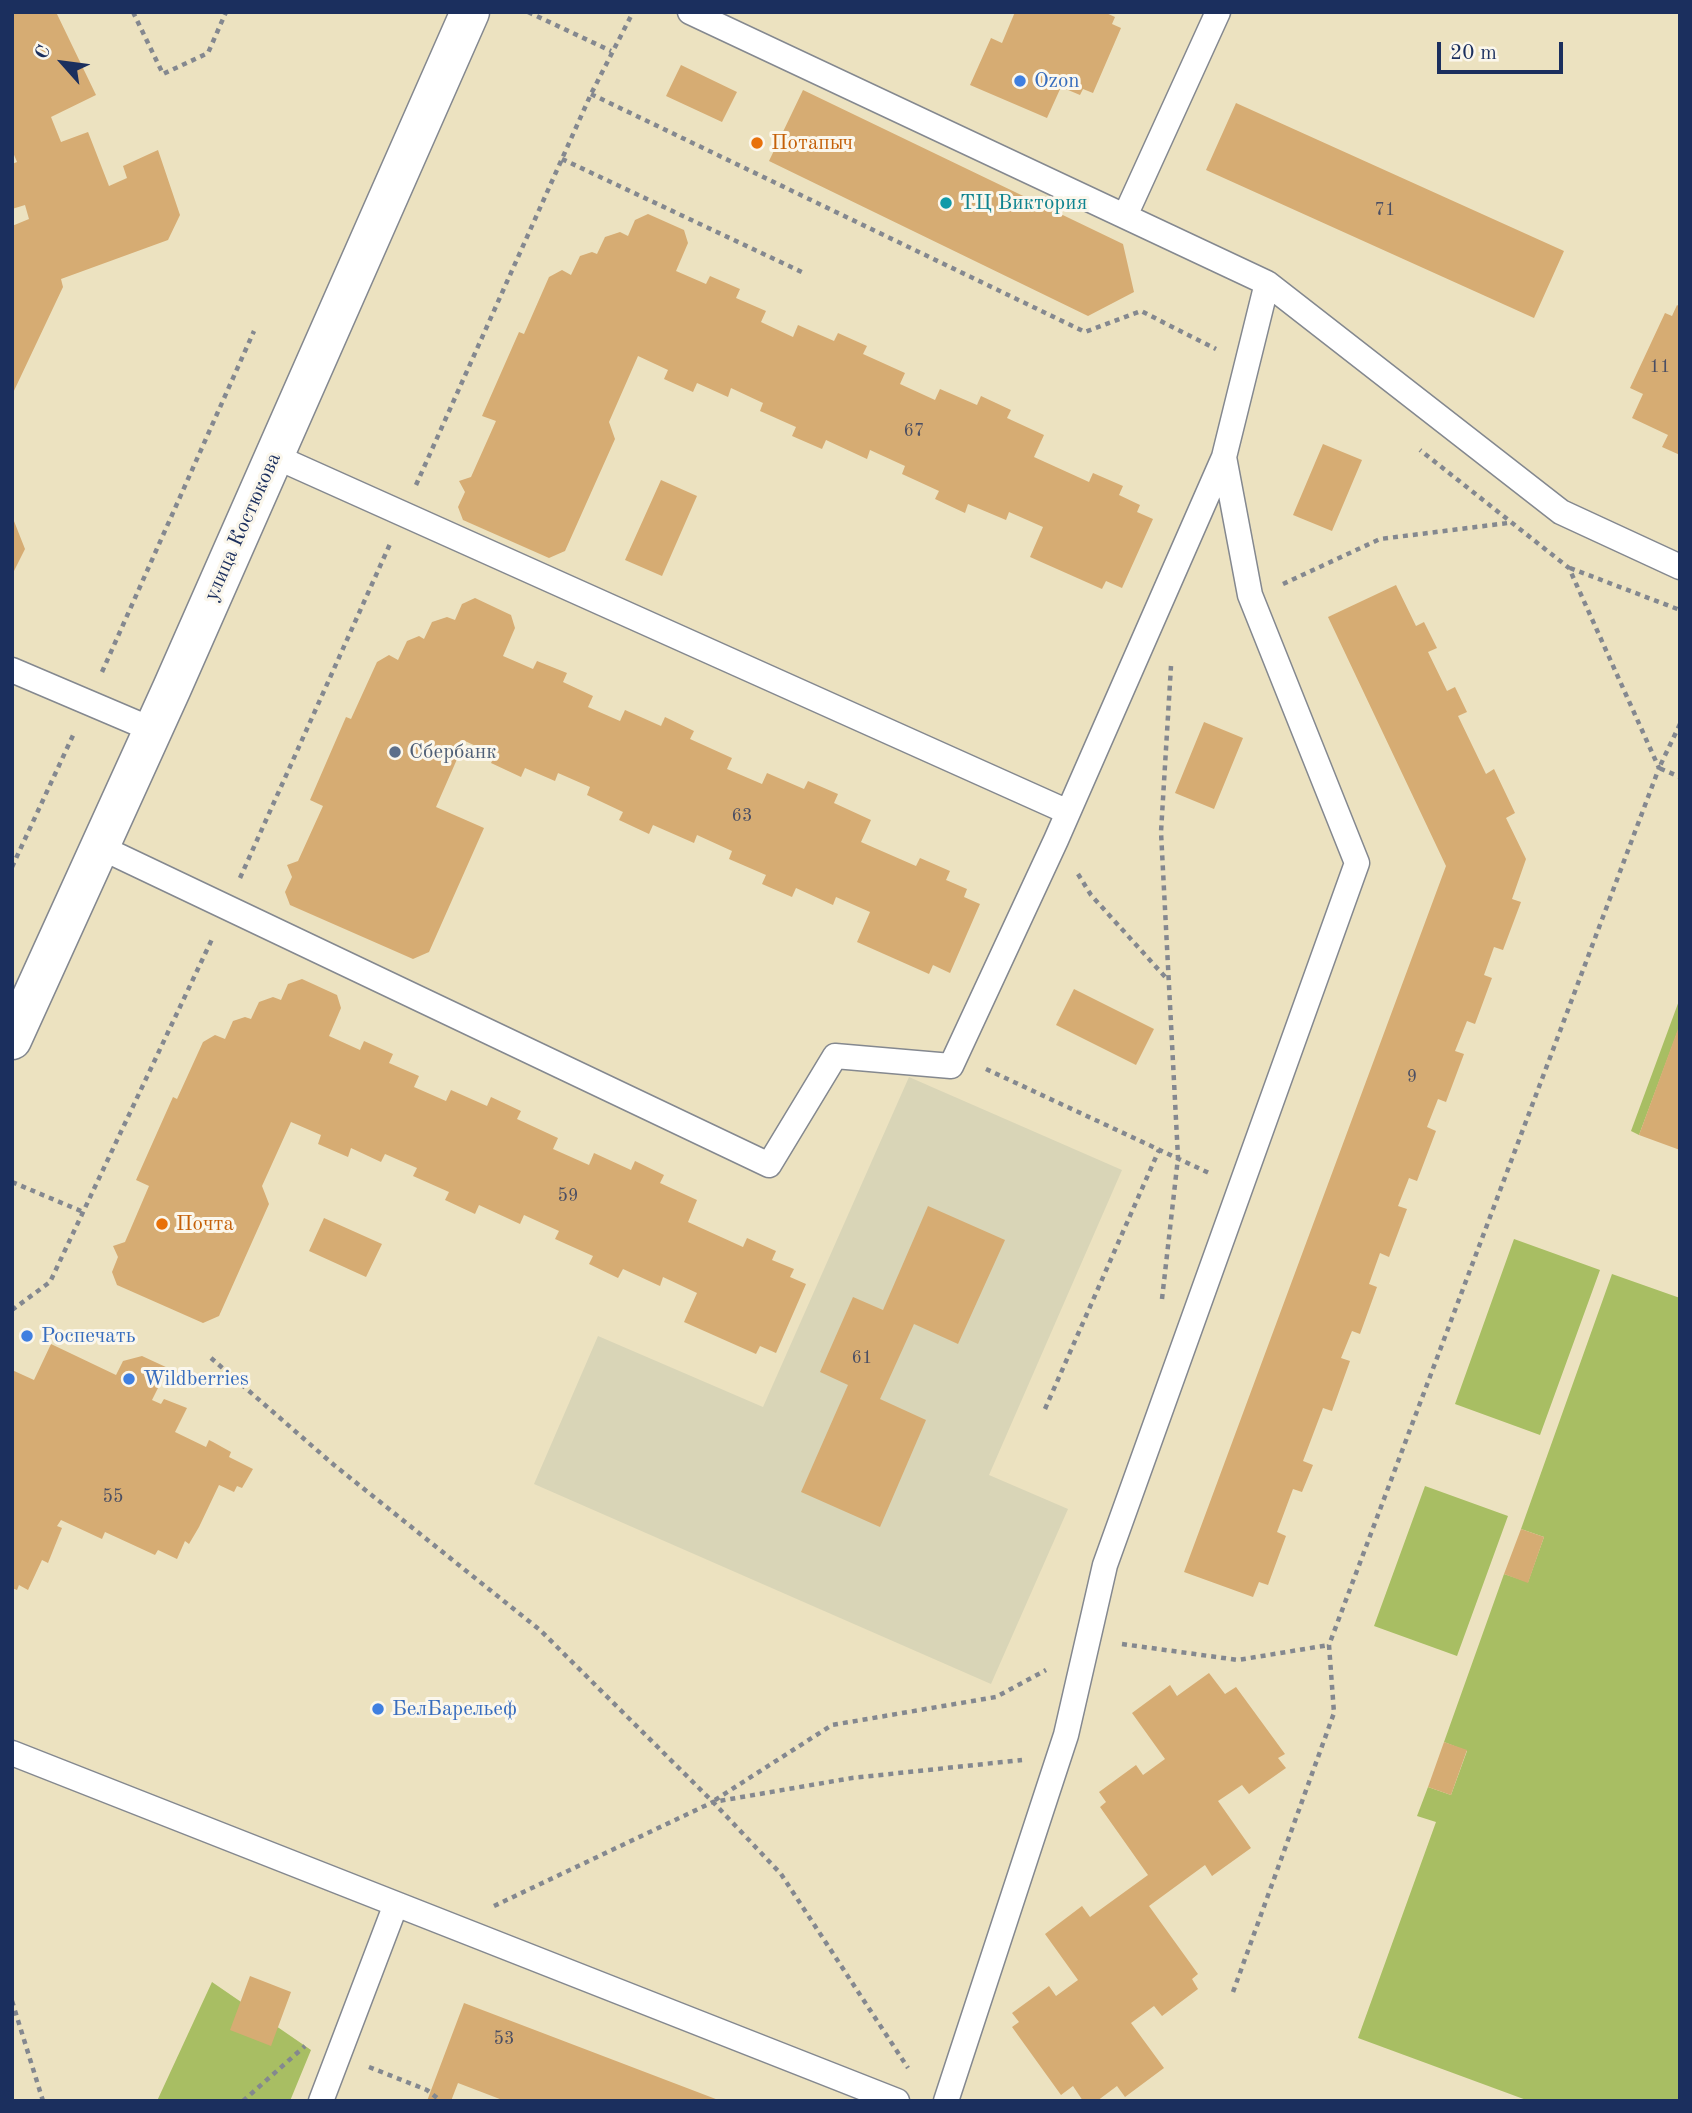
<!DOCTYPE html>
<meta charset="utf-8">
<style>
body{margin:0}
#map{position:relative;width:1692px;height:2113px;overflow:hidden;background:#ece2c0;font-family:"Old Standard TT",serif}
canvas{display:block}
.frame{position:absolute;inset:0;border:14px solid #1b2f5e;pointer-events:none}
.north{position:absolute;left:28px;top:28px;width:70px;height:70px;-webkit-text-stroke:5px #fbf7ec;paint-order:stroke;rotate:298deg;font-size:19px;font-weight:700;line-height:28px;text-align:center;color:#1b2f5e}
.north::after{content:'';display:block;margin:auto;width:24px;height:32px;background:#1b2f5e;clip-path:polygon(50% 0,100% 100%,50% 72%,0 100%)}
.scale{position:absolute;left:1437px;top:42px;width:126px;height:32px;box-sizing:border-box;border:4px solid #1b2f5e;border-top:0;padding-left:9px;font-size:21px;line-height:24px;white-space:nowrap;color:#1b2f5e;-webkit-text-stroke:5px #fbf7ec;paint-order:stroke}
</style>
<div id="map">
<canvas width="1692" height="2113"></canvas>
<div class="frame"></div>
<div class="north">С</div>
<div class="scale">20 m</div>
</div>
<script>
const context = document.querySelector('canvas').getContext('2d');
context.lineJoin = 'round';
function paint(path, color) {
  context.fillStyle = color;
  context.fill(path, 'evenodd');
}
function shape(rows) {
  const path = new Path2D();
  for (const r of rows) {
    path.moveTo(r[0], r[1]);
    for (let i = 2; i < r.length; i += 2) path.lineTo(r[i], r[i + 1]);
  }
  return path;
}
function strokePath(path, color, width, dash) {
  context.strokeStyle = color;
  context.lineWidth = width;
  context.lineCap = dash ? 'butt' : 'round';
  context.setLineDash(dash || []);
  context.stroke(path);
}
function label(font, color, halo, rows, align = 'center') {
  context.font = font + ' "Old Standard TT",serif';
  context.lineWidth = 6;
  context.setLineDash([]);
  context.textBaseline = 'middle';
  context.strokeStyle = halo;
  context.fillStyle = color;
  for (const [text, x, y, turn = 0] of rows) {
    context.save();
    context.translate(x, y);
    context.rotate((+turn || 0) * Math.PI / 180);
    context.textAlign = isNaN(turn) ? turn : align;
    if (halo) context.strokeText(text, 0, 0);
    context.fillText(text, 0, 0);
    context.restore();
  }
}
paint(shape([
 [909,1077,1122,1170,989,1475,1068,1509,991,1684,534,1484,598,1336,763,1407]
]), '#d9d5b7');
paint(shape([
 [1680,998,1680,1025,1639,1135,1631,1131],
 [1514,1239,1600,1270,1540,1435,1455,1404],
 [1612,1274,1680,1298,1680,2101,1529,2101,1358,2038,1436,1822,1417,1816,1428,1787,1451,1795,1467,1751,1444,1742,1504,1574,1528,1582,1544,1537,1521,1529],
 [1425,1486,1508,1516,1457,1656,1374,1626],
 [212,1982,311,2050,290,2101,157,2101]
]), '#a8be63');
paint(shape([
 [12,12,56,12,96,95,51,117,61,142,88,132,109,186,127,178,123,166,158,150,180,215,168,240,61,279,63,287,12,395,12,226,29,219,25,205,12,209,12,164,17,162,12,150],
 [1015,12,1104,12,1115,17,1112,24,1121,28,1093,93,1083,89,1080,95,1061,87,1047,118,970,85,991,38,1002,43],
 [681,65,737,92,722,122,666,96],
 [803,90,1123,244,1134,292,1088,316,769,161],
 [1236,103,1564,251,1534,318,1206,170],
 [648,214,684,230,688,243,676,271,706,284,710,276,740,289,736,298,766,311,761,322,793,337,798,325,834,341,838,333,867,346,863,354,905,373,900,384,935,400,940,389,977,405,981,396,1011,410,1007,418,1044,435,1034,457,1089,482,1093,473,1123,486,1119,495,1140,505,1137,512,1153,519,1122,588,1106,581,1102,589,1030,557,1043,527,1009,512,1006,520,968,504,965,513,935,499,939,491,902,474,905,466,870,450,867,459,826,440,822,449,792,436,796,427,760,411,763,403,731,388,728,397,697,383,693,392,664,379,668,370,638,356,609,422,615,439,565,551,549,558,463,520,458,507,465,492,459,481,471,477,496,421,482,416,519,332,524,334,549,277,562,270,571,275,580,256,592,252,597,254,605,237,620,232,628,236,635,220],
 [1677,305,1680,307,1680,455,1662,447,1668,435,1632,418,1643,394,1630,388,1665,313,1672,316],
 [1323,444,1362,460,1332,531,1293,515],
 [661,480,697,496,662,576,625,560],
 [12,516,25,549,12,575],
 [1396,585,1416,626,1424,622,1437,648,1428,652,1447,691,1455,687,1467,712,1458,716,1486,774,1494,769,1515,813,1506,818,1526,859,1512,899,1521,902,1503,950,1494,947,1484,975,1492,978,1475,1024,1467,1021,1455,1051,1464,1054,1446,1102,1438,1099,1427,1127,1436,1131,1417,1181,1409,1178,1398,1206,1407,1209,1389,1257,1380,1253,1369,1284,1377,1287,1360,1334,1352,1331,1341,1358,1350,1361,1332,1411,1323,1408,1303,1461,1313,1465,1302,1492,1293,1489,1277,1532,1286,1536,1268,1585,1259,1582,1253,1597,1184,1572,1446,866,1328,617],
 [475,598,511,615,515,628,503,656,533,669,537,661,567,673,563,682,593,696,588,707,620,721,625,710,661,726,665,717,694,731,690,739,732,758,727,769,762,784,767,773,804,789,808,781,838,794,834,803,871,820,861,842,916,866,920,858,950,871,946,880,967,889,964,897,980,904,950,973,933,965,929,974,857,942,870,912,836,897,833,905,796,888,792,897,762,884,766,875,729,859,732,851,697,835,694,843,653,825,649,834,619,820,623,812,587,795,590,787,558,773,555,781,525,768,521,777,491,763,495,755,465,741,436,807,484,828,429,952,413,959,290,905,285,892,292,877,287,865,298,861,323,806,310,800,346,717,351,719,377,662,389,655,398,660,407,641,419,636,424,639,432,622,447,617,455,620,462,604],
 [1204,722,1243,738,1214,809,1175,793],
 [302,979,337,995,341,1008,329,1036,360,1050,364,1041,393,1054,389,1063,419,1076,414,1087,446,1101,451,1090,487,1106,491,1097,521,1111,517,1119,558,1138,553,1149,589,1165,594,1153,631,1170,635,1161,664,1175,660,1183,697,1200,688,1222,743,1247,747,1238,776,1251,772,1260,794,1269,790,1277,806,1284,776,1353,760,1346,756,1354,684,1322,697,1293,663,1277,660,1286,623,1269,618,1278,589,1264,593,1256,555,1239,559,1231,524,1215,520,1224,479,1205,475,1214,445,1200,449,1192,413,1176,417,1168,385,1154,381,1162,351,1148,348,1157,318,1144,321,1135,291,1122,262,1186,269,1204,219,1316,203,1323,117,1285,112,1272,118,1257,113,1246,125,1242,149,1186,136,1180,173,1097,177,1099,203,1042,215,1035,225,1039,233,1021,245,1017,251,1019,259,1002,273,997,281,1000,288,984],
 [1074,989,1154,1029,1136,1065,1056,1025],
 [1679,1026,1680,1026,1680,1150,1639,1135],
 [928,1206,1005,1240,958,1344,914,1324,880,1399,926,1420,880,1527,801,1492,848,1385,820,1372,853,1297,883,1310],
 [324,1218,382,1244,366,1277,309,1251],
 [51,1344,116,1375,123,1361,142,1356,168,1368,152,1400,161,1404,164,1399,187,1408,175,1432,206,1447,209,1440,213,1442,231,1452,229,1457,253,1469,242,1488,237,1486,234,1492,219,1485,199,1527,189,1544,185,1541,177,1559,158,1550,155,1555,105,1532,102,1539,61,1520,57,1526,62,1528,48,1563,42,1560,28,1590,19,1585,17,1590,12,1588,12,1370,34,1380],
 [1521,1529,1544,1537,1528,1583,1504,1574],
 [1209,1673,1225,1694,1236,1687,1285,1754,1278,1758,1286,1768,1249,1794,1242,1785,1218,1801,1251,1848,1212,1876,1205,1865,1149,1906,1198,1974,1192,1979,1198,1989,1162,2016,1154,2006,1131,2023,1164,2068,1125,2097,1117,2086,1097,2101,1083,2101,1073,2086,1061,2095,1012,2027,1019,2022,1012,2013,1049,1986,1056,1996,1078,1980,1045,1934,1082,1906,1090,1917,1148,1875,1100,1807,1106,1802,1099,1792,1136,1765,1143,1775,1165,1759,1132,1713,1170,1685,1177,1696],
 [1444,1742,1467,1750,1451,1795,1428,1787],
 [250,1976,291,1992,271,2046,230,2030],
 [464,2003,721,2101,505,2101,458,2083,451,2101,427,2101]
]), '#d6ac73');
const lane = shape([
 [1125,216,1218,12],
 [1267,283,1561,512,1680,567],
 [274,456,1068,812],
 [12,670,153,730],
 [100,847,769,1165,835,1056,951,1066,1056,840,1224,457,1267,283,690,12],
 [12,1753,897,2101],
 [321,2101,396,1904],
 [946,2101,1066,1735,1105,1565,1357,863,1250,595,1224,457]
]);
const secondary = shape([
 [12,1040,172,688,470,12]
]);
strokePath(lane, '#84888f', 27);
strokePath(secondary, '#84888f', 41);
strokePath(shape([
 [133,12,163,74,208,53,226,12],
 [528,12,611,51],
 [591,94,1085,332,1141,311,1216,349],
 [562,159,806,274],
 [416,485,591,94,633,12],
 [1570,568,1680,610],
 [1283,584,1380,539,1508,523],
 [102,672,254,331],
 [1680,724,1659,768,1680,777],
 [12,867,75,731],
 [1078,874,1091,895,1167,979],
 [240,878,390,544],
 [986,1069,1209,1173],
 [12,1182,81,1211],
 [1162,1299,1178,1158,1161,832,1171,666],
 [12,1310,50,1282,213,937],
 [211,1358,334,1465,540,1630,713,1802,781,1874,908,2068],
 [1045,1409,1159,1150],
 [1122,1644,1238,1660,1329,1645],
 [715,1800,832,1725,996,1697,1046,1670],
 [494,1906,713,1802,852,1778,1022,1760],
 [1233,1992,1334,1713,1329,1645,1659,768,1569,568,1420,450],
 [12,2001,43,2101],
 [369,2067,427,2090,441,2101],
 [243,2101,305,2046]
]), '#84888f', 4.5, [5, 5]);
strokePath(lane, '#fff', 24);
strokePath(secondary, '#fff', 38);
for (const [x, y, r, color] of [
 [1020,81,7,"#3f7fe0"],
 [757,143,7,"#e8710a"],
 [946,203,7,"#0f9aa8"],
 [395,752,7,"#5c6f8a"],
 [162,1224,7,"#e8710a"],
 [27,1336,7,"#3f7fe0"],
 [129,1379,7,"#3f7fe0"],
 [378,1709,7,"#3f7fe0"]
]) {
  const dot = new Path2D();
  dot.arc(x, y, r, 0, 2 * Math.PI);
  context.fillStyle = color;
  context.fill(dot);
  strokePath(dot, '#fbf7ec', 2.5);
}
label('18px', '#4a4e63', null, [
 ["71",1385,210],
 ["11",1660,367],
 ["67",914,431],
 ["63",742,816],
 ["9",1412,1077],
 ["59",568,1196],
 ["61",862,1358],
 ["55",113,1497],
 ["53",504,2039]
]);
label('21px', '#366cbe', '#fbf7ec', [
 ["Ozon",1034,81],
 ["Роспечать",41,1336],
 ["Wildberries",143,1379],
 ["БелБарельеф",392,1709]
], 'left');
label('21px', '#c56008', '#fbf7ec', [
 ["Потапыч",771,143],
 ["Почта",176,1224]
], 'left');
label('21px', '#0d838f', '#fbf7ec', [
 ["ТЦ Виктория",960,203]
], 'left');
label('21px', '#1b2f5e', '#fbf7ec', [
 ["улица Костюкова",243,527,-66]
]);
label('21px', '#4e5e75', '#fbf7ec', [
 ["Сбербанк",409,752]
], 'left');
</script>
